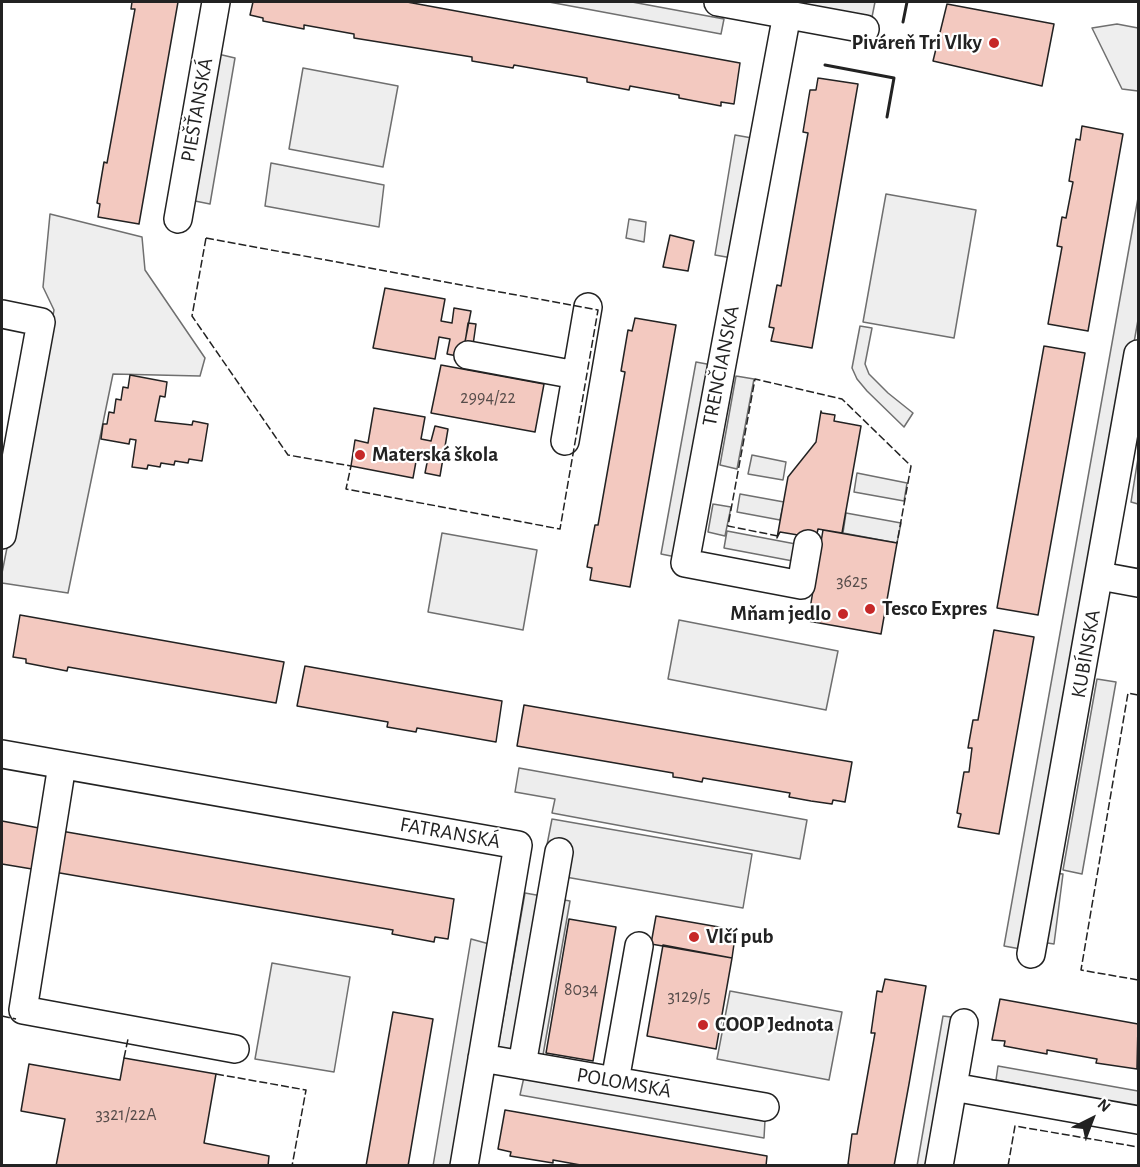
<!DOCTYPE html>
<meta charset="utf-8">
<style>
body{margin:0}
#map{position:relative;width:1140px;height:1167px;overflow:hidden;background:#fff;font-family:"Alegreya Sans",sans-serif}
canvas{display:block}
.frame{position:absolute;inset:0;border:3px solid #222;pointer-events:none}
.north{position:absolute;left:1062px;top:1089px;width:60px;height:60px;-webkit-text-stroke:4px #fff;paint-order:stroke;rotate:42deg;font-size:16px;font-weight:700;line-height:24px;text-align:center;color:#222}
.north::after{content:'';display:block;margin:auto;width:21px;height:27px;background:#222;clip-path:polygon(50% 0,100% 100%,50% 72%,0 100%)}
</style>
<div id="map">
<canvas width="1140" height="1167"></canvas>
<div class="frame"></div>
<div class="north">N</div>
</div>
<script>
const context = document.querySelector('canvas').getContext('2d');
context.lineJoin = 'round';
function paint(path, color) {
  context.fillStyle = color;
  context.fill(path, 'evenodd');
}
function shape(rows) {
  const path = new Path2D();
  for (const r of rows) {
    path.moveTo(r[0], r[1]);
    for (let i = 2; i < r.length; i += 2) path.lineTo(r[i], r[i + 1]);
  }
  return path;
}
function strokePath(path, color, width, dash) {
  context.strokeStyle = color;
  context.lineWidth = width;
  context.lineCap = dash ? 'butt' : 'round';
  context.setLineDash(dash || []);
  context.stroke(path);
}
function label(font, color, halo, rows, align = 'center') {
  context.font = font + ' "Alegreya Sans",sans-serif';
  context.lineWidth = 4.5;
  context.setLineDash([]);
  context.textBaseline = 'middle';
  context.strokeStyle = halo;
  context.fillStyle = color;
  for (const [text, x, y, turn = 0] of rows) {
    context.save();
    context.translate(x, y);
    context.rotate((+turn || 0) * Math.PI / 180);
    context.textAlign = isNaN(turn) ? turn : align;
    if (halo) context.strokeText(text, 0, 0);
    context.fillText(text, 0, 0);
    context.restore();
  }
}
const green = shape([
 [1117,24,1138,28,1138,91,1122,89,1092,28,1117,24],
 [303,68,398,86,383,167,289,149,303,68],
 [271,163,384,185,379,227,265,206,271,163],
 [886,194,976,210,954,338,863,322,886,194],
 [50,214,142,237,145,270,205,358,200,376,113,374,68,593,2,583,2,573,54,310,43,287,50,214],
 [629,219,646,222,644,242,626,238,629,219],
 [860,326,872,328,865,364,869,374,888,393,913,413,904,427,867,391,857,379,852,368,860,326],
 [442,533,537,550,523,630,428,612,442,533],
 [679,620,838,651,826,710,668,679,679,620],
 [272,963,350,977,334,1072,255,1059,272,963]
]);
paint(green, '#eee');
strokePath(green, '#6f6f6f', 1.5);
const parking = shape([
 [549,2,632,2,724,19,721,34,549,2],
 [792,2,875,2,872,17,792,2],
 [218,54,235,58,210,204,195,201,218,54],
 [735,135,752,138,732,258,715,255,735,135],
 [1138,198,1138,320,1026,950,1004,946,1138,198],
 [696,362,712,365,676,557,661,554,696,362],
 [736,376,754,379,737,469,720,465,736,376],
 [752,455,786,462,783,480,748,474,752,455],
 [1138,458,1138,504,1131,502,1138,458],
 [857,473,907,483,904,501,854,492,857,473],
 [740,494,784,502,780,520,737,512,740,494],
 [713,504,731,507,725,536,708,532,713,504],
 [846,513,901,523,897,543,843,533,846,513],
 [727,531,801,545,798,562,724,548,727,531],
 [1097,679,1116,682,1082,874,1063,870,1097,679],
 [519,768,807,820,800,859,552,813,555,799,515,792,519,768],
 [552,819,752,854,743,908,554,875,546,850,552,819],
 [1052,873,1063,874,1054,944,1041,942,1052,873],
 [525,893,570,901,543,1055,498,1047,525,893],
 [471,939,493,945,452,1165,433,1166,471,939],
 [730,991,842,1012,829,1080,717,1059,730,991],
 [943,1016,959,1018,934,1165,917,1166,943,1016],
 [998,1066,1138,1091,1138,1107,996,1080,998,1066],
 [524,1077,765,1120,764,1138,520,1095,524,1077]
]);
paint(parking, '#ededed');
strokePath(parking, '#6f6f6f', 1.5);
const building = shape([
 [132,2,178,2,139,224,98,217,100,204,97,203,104,162,107,163,135,9,131,9,132,2],
 [253,2,407,2,740,63,734,104,721,102,721,106,679,98,679,95,630,86,629,90,587,82,587,78,514,65,513,68,472,61,472,57,354,38,354,34,304,25,304,29,263,21,263,18,250,15,253,2],
 [947,4,1054,24,1042,86,933,61,947,4],
 [818,78,858,84,812,348,771,341,774,328,769,327,777,285,781,286,808,133,803,132,810,90,816,90,818,78],
 [1082,126,1123,134,1088,331,1048,324,1062,247,1057,246,1062,217,1066,218,1073,182,1069,181,1076,139,1080,140,1082,126],
 [670,235,694,241,688,271,663,267,670,235],
 [385,288,445,299,441,321,452,323,454,308,471,311,462,357,447,354,450,339,439,337,435,359,373,348,385,288],
 [635,318,676,325,630,587,590,580,592,568,587,567,595,525,598,525,625,372,621,371,628,330,632,331,635,318],
 [468,323,476,324,473,345,465,343,468,323],
 [1044,346,1085,353,1038,615,997,608,1044,346],
 [441,365,544,384,535,432,431,413,441,365],
 [130,375,167,382,165,397,160,396,155,421,192,425,193,421,208,424,202,461,189,459,188,463,175,461,174,465,161,463,160,467,148,465,147,469,132,467,136,440,130,439,129,444,101,439,103,424,107,424,109,412,114,413,116,399,121,400,123,387,128,388,130,375],
 [374,408,425,417,421,439,431,441,435,426,448,429,440,476,425,473,428,458,417,456,413,478,351,466,355,440,368,443,374,408],
 [821,411,822,413,835,415,834,421,861,426,842,533,818,529,816,538,780,532,777,538,788,477,816,442,821,411],
 [823,530,897,543,881,634,808,621,823,530],
 [20,615,284,662,276,703,68,667,67,671,26,663,26,659,13,657,20,615],
 [994,630,1034,637,999,834,958,827,961,814,957,813,964,772,969,772,972,748,968,748,973,720,978,720,994,630],
 [305,666,502,701,496,742,417,728,416,732,387,727,388,722,297,706,305,666],
 [524,705,852,762,845,802,833,800,832,804,811,801,789,797,790,793,703,778,702,782,681,778,673,777,673,773,517,746,524,705],
 [2,821,39,828,32,869,2,864,2,821],
 [61,831,454,899,448,939,435,937,434,942,392,934,393,930,54,872,61,831],
 [656,916,736,930,732,958,651,944,656,916],
 [569,919,616,927,593,1061,546,1053,569,919],
 [663,945,732,958,716,1049,647,1036,663,945],
 [885,979,926,986,909,1084,894,1166,852,1166,848,1164,852,1134,857,1134,875,1033,871,1033,877,991,882,992,885,979],
 [1000,999,1138,1024,1137,1069,1096,1063,1097,1059,1047,1050,1047,1054,1004,1046,1005,1041,992,1040,1000,999],
 [393,1012,433,1019,408,1166,366,1166,393,1012],
 [124,1058,216,1074,204,1143,269,1156,268,1166,56,1166,65,1119,21,1111,29,1064,120,1080,124,1058],
 [505,1110,767,1156,766,1166,586,1166,553,1160,553,1163,510,1156,511,1152,498,1149,505,1110]
]);
paint(building, '#f3c9c0');
strokePath(building, '#222', 1.5);
const minor = shape([
 [718,2,865,29],
 [787,14,685,563,801,585,808,544],
 [178,219,216,2],
 [2,314,41,322,2,535],
 [468,355,576,375],
 [565,441,588,307],
 [1100,576,1138,583],
 [2,754,518,845,464,1166],
 [62,765,23,1010,235,1049],
 [1031,954,1138,354],
 [482,1058,765,1107],
 [522,1065,559,852],
 [615,1081,639,946],
 [953,1087,1138,1120],
 [939,1166,964,1023]
]);
strokePath(minor, '#222', 30);
strokePath(minor, '#fff', 27);
strokePath(shape([
 [206,238,598,310,560,529,346,489,351,466,288,455,192,316,206,238],
 [778,536,728,526,755,379,842,399,911,466,897,543],
 [1138,695,1128,693,1081,970,1138,980],
 [2,1016,16,1019],
 [124,1058,128,1039,126,1038],
 [216,1074,306,1090,292,1166],
 [1008,1166,1015,1126,1138,1147]
]), '#222', 1.5, [8, 3]);
strokePath(shape([
 [903,22,907,2],
 [825,65,894,78,887,117]
]), '#222', 3);
for (const [x, y, r, color] of [
 [994,43,6,"#c62828"],
 [360,455,6,"#c62828"],
 [870,609,6,"#c62828"],
 [843,614,6,"#c62828"],
 [694,937,6,"#c62828"],
 [703,1025,6,"#c62828"]
]) {
  const dot = new Path2D();
  dot.arc(x, y, r, 0, 2 * Math.PI);
  context.fillStyle = color;
  context.fill(dot);
  strokePath(dot, '#fff', 2);
}
label('18px', '#564c4a', null, [
 ["2994/22",488,398],
 ["3625",852,582],
 ["8034",581,990],
 ["3129/5",689,997],
 ["3321/22A",126,1115]
]);
label('bold 21px', '#222', '#fff', [
 ["Piváreň Tri Vlky",982,43,"right"],
 ["Materská škola",372,455],
 ["Tesco Expres",882,609],
 ["Mňam jedlo",831,614,"right"],
 ["Vlčí pub",706,937],
 ["COOP Jednota",715,1025]
], 'left');
label('21px', '#222', '#fff', [
 ["PIEŠŤANSKÁ",197,110,-80],
 ["TRENČIANSKA",721,366,-79],
 ["KUBÍNSKA",1086,654,-80],
 ["FATRANSKÁ",450,833,10],
 ["POLOMSKÁ",624,1083,10]
]);
</script>
